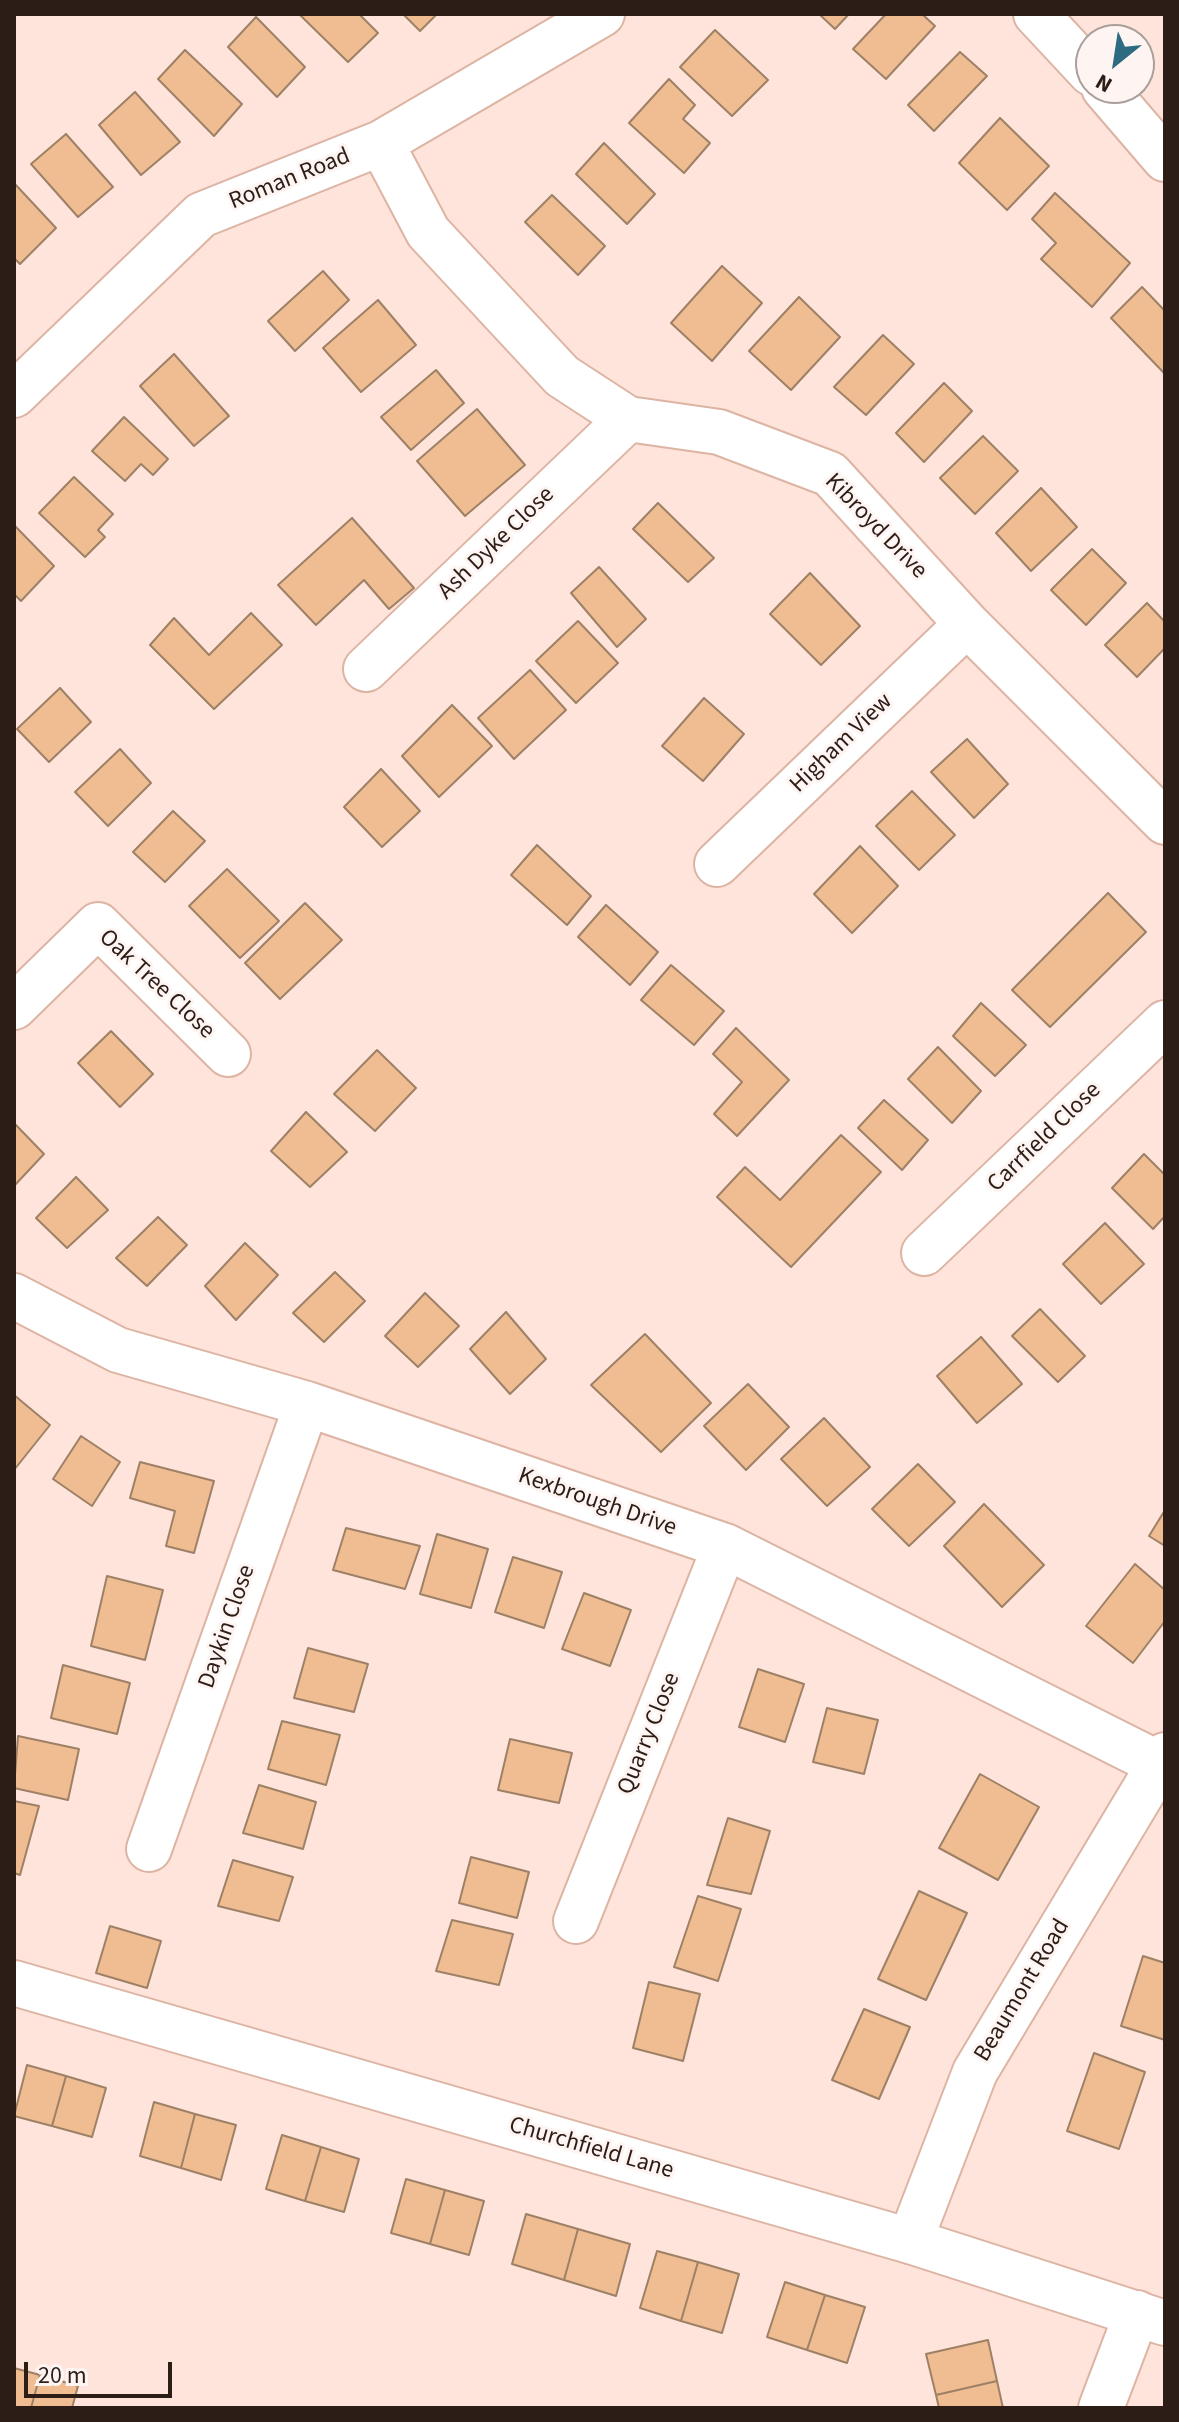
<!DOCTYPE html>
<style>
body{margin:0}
#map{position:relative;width:1179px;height:2422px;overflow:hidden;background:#fee4da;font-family:"Source Sans 3",sans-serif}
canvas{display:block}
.frame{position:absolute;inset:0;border:16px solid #2d1d17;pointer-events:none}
.north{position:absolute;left:1075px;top:24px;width:80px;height:80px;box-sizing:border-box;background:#fef5f2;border:2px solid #aa9f9a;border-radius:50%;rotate:210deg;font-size:22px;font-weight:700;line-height:32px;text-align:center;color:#2d1d17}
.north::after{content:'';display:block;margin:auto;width:28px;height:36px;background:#2c6b80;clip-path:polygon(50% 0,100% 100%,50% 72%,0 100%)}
.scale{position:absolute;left:24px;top:2362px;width:148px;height:36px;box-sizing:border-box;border:4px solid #2d1d17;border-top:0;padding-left:10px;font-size:24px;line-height:28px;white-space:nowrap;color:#2d1d17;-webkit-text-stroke:6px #fef5f2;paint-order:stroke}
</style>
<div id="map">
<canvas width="1179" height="2422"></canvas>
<div class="frame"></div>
<div class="north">N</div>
<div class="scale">20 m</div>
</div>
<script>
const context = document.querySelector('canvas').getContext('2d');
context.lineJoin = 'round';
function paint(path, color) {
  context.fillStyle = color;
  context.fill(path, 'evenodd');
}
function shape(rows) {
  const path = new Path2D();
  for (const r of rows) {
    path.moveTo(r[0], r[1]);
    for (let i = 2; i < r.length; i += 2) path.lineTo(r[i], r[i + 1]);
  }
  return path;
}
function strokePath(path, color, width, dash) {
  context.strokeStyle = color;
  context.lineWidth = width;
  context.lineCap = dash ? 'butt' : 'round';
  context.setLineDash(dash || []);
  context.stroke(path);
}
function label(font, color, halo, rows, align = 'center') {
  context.font = font + ' "Source Sans 3",sans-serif';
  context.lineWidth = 6;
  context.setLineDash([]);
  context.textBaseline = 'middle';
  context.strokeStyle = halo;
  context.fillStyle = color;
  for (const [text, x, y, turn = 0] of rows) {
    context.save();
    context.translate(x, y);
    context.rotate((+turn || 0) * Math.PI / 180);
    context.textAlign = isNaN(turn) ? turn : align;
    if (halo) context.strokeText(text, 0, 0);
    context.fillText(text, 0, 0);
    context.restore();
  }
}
const building = shape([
 [299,14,359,14,378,33,348,62,299,14],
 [403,14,437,14,420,31,403,14],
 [819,14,849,14,835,29,819,14],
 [886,14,922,14,935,26,886,79,853,49,886,14],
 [256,17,305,67,277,97,228,47,256,17],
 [715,30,768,80,732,116,680,67,715,30],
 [185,50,242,104,214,136,158,79,185,50],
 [960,52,987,76,934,131,908,105,960,52],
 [669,79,695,105,683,119,710,143,684,173,629,123,669,79],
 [135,92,180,142,141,175,99,125,135,92],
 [1000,118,1049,166,1007,210,959,163,1000,118],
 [66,134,113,187,78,217,31,164,66,134],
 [604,143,655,194,627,224,576,174,604,143],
 [14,183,56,228,20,264,14,258,14,183],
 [1055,193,1130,263,1092,307,1041,259,1056,243,1032,219,1055,193],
 [552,195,605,246,578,275,525,222,552,195],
 [722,266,762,303,712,361,671,323,722,266],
 [323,271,349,300,295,351,268,321,323,271],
 [1142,287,1165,311,1165,374,1111,318,1142,287],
 [799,297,840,337,791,390,749,351,799,297],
 [378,300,416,345,361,392,323,348,378,300],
 [883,335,914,364,866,415,834,387,883,335],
 [174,354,229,416,194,446,140,386,174,354],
 [436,370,464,403,411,450,381,417,436,370],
 [944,383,972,411,924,462,896,433,944,383],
 [477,409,525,465,465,516,417,461,477,409],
 [124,417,168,459,153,475,141,464,125,481,92,451,124,417],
 [983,436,1018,471,975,514,940,478,983,436],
 [74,477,113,514,98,530,105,537,85,557,39,513,74,477],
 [1041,488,1077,527,1031,571,996,533,1041,488],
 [658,503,714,558,688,582,633,529,658,503],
 [352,518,414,588,389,609,364,580,316,625,278,585,352,518],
 [14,525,54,566,21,601,14,594,14,525],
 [1092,549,1126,583,1086,625,1051,590,1092,549],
 [599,567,646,619,617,647,571,593,599,567],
 [810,573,860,626,821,665,770,614,810,573],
 [1147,603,1165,622,1165,648,1137,677,1105,645,1147,603],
 [251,613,282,645,214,709,150,645,174,618,209,655,251,613],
 [578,621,618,663,576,703,536,661,578,621],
 [530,670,566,710,514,759,478,718,530,670],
 [60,688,91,722,49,762,17,729,60,688],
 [704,698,744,734,703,781,662,746,704,698],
 [452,705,492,746,439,797,402,756,452,705],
 [967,739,1008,784,974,818,931,772,967,739],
 [120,749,151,783,108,826,75,792,120,749],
 [381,769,420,811,382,847,344,807,381,769],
 [912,791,955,835,919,870,876,826,912,791],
 [173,811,205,841,165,882,133,852,173,811],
 [537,845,591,896,567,925,511,875,537,845],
 [860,846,898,886,852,933,814,894,860,846],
 [227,869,279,921,240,958,189,906,227,869],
 [1108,893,1146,932,1050,1027,1012,990,1108,893],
 [305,903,342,940,280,999,245,963,305,903],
 [606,905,658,952,630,985,578,937,606,905],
 [671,965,724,1011,694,1045,641,1000,671,965],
 [981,1003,1026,1045,995,1076,953,1036,981,1003],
 [736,1028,789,1080,737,1136,714,1114,742,1082,713,1054,736,1028],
 [111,1031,153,1074,120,1107,78,1063,111,1031],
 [938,1047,981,1091,952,1123,908,1079,938,1047],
 [377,1050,416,1088,375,1131,334,1094,377,1050],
 [884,1100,928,1140,902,1170,858,1128,884,1100],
 [306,1112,347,1152,310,1187,271,1151,306,1112],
 [14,1123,44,1154,14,1186,14,1123],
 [841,1135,881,1172,791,1267,717,1197,745,1167,780,1200,841,1135],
 [1144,1154,1165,1175,1165,1216,1153,1229,1112,1188,1144,1154],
 [76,1177,108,1210,67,1248,36,1218,76,1177],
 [158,1217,187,1245,147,1286,116,1258,158,1217],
 [1105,1223,1144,1264,1101,1304,1063,1264,1105,1223],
 [245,1243,278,1275,236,1320,205,1286,245,1243],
 [335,1272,365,1301,324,1342,293,1313,335,1272],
 [425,1293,459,1326,418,1367,385,1336,425,1293],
 [1040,1309,1085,1356,1058,1382,1012,1336,1040,1309],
 [506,1312,546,1359,510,1394,470,1349,506,1312],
 [645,1334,711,1403,661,1452,591,1385,645,1334],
 [981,1337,1022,1384,977,1423,937,1376,981,1337],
 [748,1384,789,1427,746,1470,704,1426,748,1384],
 [14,1395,50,1425,14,1470,14,1395],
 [824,1418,870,1467,827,1506,781,1459,824,1418],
 [81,1436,120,1462,92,1506,53,1479,81,1436],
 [140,1462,214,1481,194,1553,166,1546,175,1511,130,1498,140,1462],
 [918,1464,955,1502,909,1546,872,1509,918,1464],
 [984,1504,1044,1565,1002,1607,944,1546,984,1504],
 [1165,1510,1165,1546,1149,1536,1165,1510],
 [346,1528,420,1546,405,1589,333,1570,346,1528],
 [437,1534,488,1549,471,1608,420,1594,437,1534],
 [513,1557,562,1572,544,1628,495,1612,513,1557],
 [1135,1564,1165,1590,1165,1621,1133,1663,1086,1626,1135,1564],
 [107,1576,163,1590,145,1660,91,1646,107,1576],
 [584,1593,631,1610,610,1666,562,1649,584,1593],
 [308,1648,368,1664,354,1712,294,1698,308,1648],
 [63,1665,130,1683,117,1734,51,1718,63,1665],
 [758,1669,804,1684,785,1742,739,1727,758,1669],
 [827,1708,878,1720,864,1774,813,1762,827,1708],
 [282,1721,340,1735,326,1785,268,1769,282,1721],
 [18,1736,79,1749,68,1800,14,1788,18,1736],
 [510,1739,572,1753,559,1803,498,1790,510,1739],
 [980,1774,1039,1807,998,1880,939,1848,980,1774],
 [259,1785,316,1802,303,1849,243,1833,259,1785],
 [14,1801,39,1806,20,1875,14,1873,14,1801],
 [728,1818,770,1831,751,1894,707,1885,728,1818],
 [471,1857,529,1872,517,1918,459,1903,471,1857],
 [233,1860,293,1877,279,1921,218,1906,233,1860],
 [919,1891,967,1913,926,2000,878,1979,919,1891],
 [698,1896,741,1909,718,1981,674,1967,698,1896],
 [452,1920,513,1934,499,1985,436,1971,452,1920],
 [110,1926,161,1941,147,1988,96,1973,110,1926],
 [1143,1956,1165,1963,1165,2040,1121,2026,1143,1956],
 [649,1982,700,1994,683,2061,633,2048,649,1982],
 [864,2009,910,2027,879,2099,832,2080,864,2009],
 [1094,2053,1145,2072,1119,2149,1067,2131,1094,2053],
 [27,2065,66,2076,52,2126,14,2116,27,2065],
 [66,2076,106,2088,92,2137,52,2126,66,2076],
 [154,2102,195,2114,181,2168,140,2156,154,2102],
 [195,2114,236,2125,221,2180,181,2168,195,2114],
 [282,2135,321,2147,305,2201,266,2189,282,2135],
 [321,2147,359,2159,344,2212,305,2201,321,2147],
 [406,2179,445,2190,430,2244,391,2233,406,2179],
 [445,2190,484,2201,469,2255,430,2244,445,2190],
 [526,2214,578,2229,564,2280,512,2264,526,2214],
 [578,2229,630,2244,616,2296,564,2280,578,2229],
 [657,2251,698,2262,681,2321,640,2308,657,2251],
 [698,2262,739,2274,722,2333,681,2321,698,2262],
 [785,2282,825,2295,807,2350,767,2337,785,2282],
 [825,2295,865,2307,847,2363,807,2350,825,2295],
 [988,2340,997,2381,936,2395,926,2354,988,2340],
 [14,2368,40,2375,31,2408,14,2408,14,2368],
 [40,2375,78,2386,72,2408,31,2408,40,2375],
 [997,2381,1003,2408,939,2408,936,2395,997,2381]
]);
paint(building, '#efbd91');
strokePath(building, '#9e8066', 2);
const minor = shape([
 [1036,14,1091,73],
 [1104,88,1165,159],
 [381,143,428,232,562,376,628,419,719,432,830,474,967,624,1165,822],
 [14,395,201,215,381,143,602,14],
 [366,669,628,419],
 [717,864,967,624],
 [14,1007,98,925,228,1054],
 [924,1253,1165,1023],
 [14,1296,118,1350,307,1404,725,1546,1159,1764],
 [149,1849,307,1404],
 [576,1921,725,1546],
 [910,2241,975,2072,1165,1755],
 [1101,2408,1137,2313]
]);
const tertiary = shape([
 [14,1983,910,2241,1165,2323]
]);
strokePath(minor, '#ddb4a3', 48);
strokePath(tertiary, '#ddb4a3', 48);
strokePath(minor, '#fff', 44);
strokePath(tertiary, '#fff', 44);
label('24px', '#2d1d17', '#fef5f2', [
 ["Roman Road",290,180,-22],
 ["Kibroyd Drive",875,527,46],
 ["Ash Dyke Close",497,544,-44],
 ["Higham View",842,744,-44],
 ["Oak Tree Close",156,985,43],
 ["Carrfield Close",1045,1138,-44],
 ["Kexbrough Drive",597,1503,19],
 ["Daykin Close",228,1627,-71],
 ["Quarry Close",650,1734,-68],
 ["Beaumont Road",1023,1991,-59],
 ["Churchfield Lane",591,2149,16]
]);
</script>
